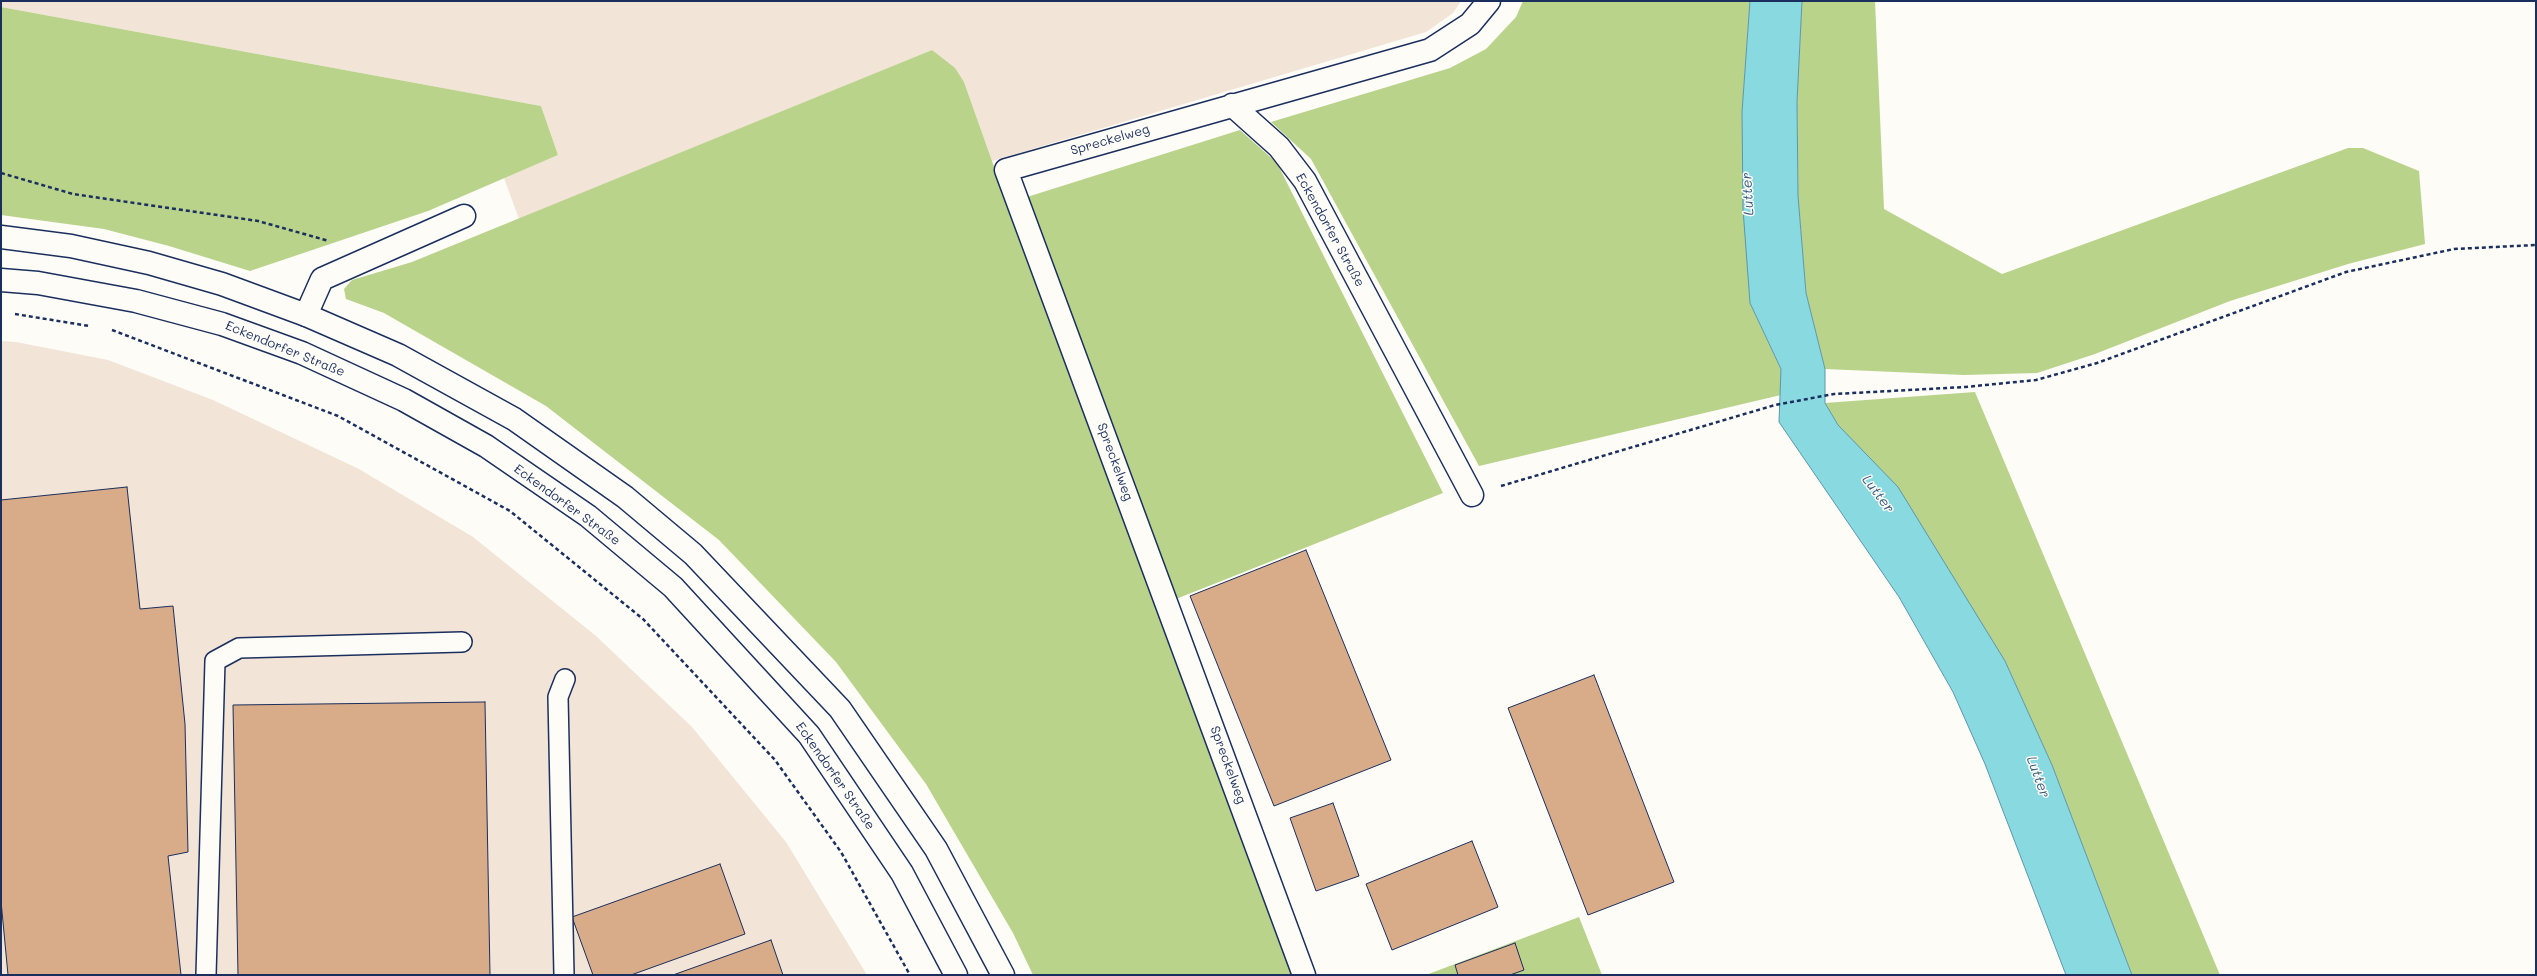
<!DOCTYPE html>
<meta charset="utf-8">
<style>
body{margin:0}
#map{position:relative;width:2537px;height:976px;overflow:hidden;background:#fdfcf7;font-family:Mali,sans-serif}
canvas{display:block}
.frame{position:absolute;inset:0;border:2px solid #1b2f5e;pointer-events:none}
</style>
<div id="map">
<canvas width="2537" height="976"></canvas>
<div class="frame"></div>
</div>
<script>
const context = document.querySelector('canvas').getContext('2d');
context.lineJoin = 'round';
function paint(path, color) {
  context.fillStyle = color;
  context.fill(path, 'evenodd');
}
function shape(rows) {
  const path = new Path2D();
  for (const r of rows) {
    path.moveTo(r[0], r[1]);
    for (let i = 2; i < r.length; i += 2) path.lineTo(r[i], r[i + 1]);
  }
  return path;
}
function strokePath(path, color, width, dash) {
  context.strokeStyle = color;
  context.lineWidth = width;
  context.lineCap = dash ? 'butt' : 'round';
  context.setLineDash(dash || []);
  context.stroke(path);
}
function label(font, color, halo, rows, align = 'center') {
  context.font = font + ' Mali,sans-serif';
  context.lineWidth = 3;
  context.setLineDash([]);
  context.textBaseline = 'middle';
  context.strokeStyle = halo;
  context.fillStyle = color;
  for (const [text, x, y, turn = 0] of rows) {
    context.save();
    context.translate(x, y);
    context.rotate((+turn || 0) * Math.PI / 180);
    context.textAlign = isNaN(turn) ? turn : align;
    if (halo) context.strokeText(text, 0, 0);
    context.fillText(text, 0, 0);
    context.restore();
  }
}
paint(shape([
 [1,1,1461,1,1453,13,1426,32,992,161,964,82,932,50,519,219,504,178,558,155,541,106,1,7],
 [1,341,16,342,108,360,213,400,359,469,473,537,596,636,692,727,786,842,867,975,1,975]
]), '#f2e4d6');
paint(shape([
 [1523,1,1750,1,1742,112,1750,303,1781,369,1781,395,1479,466,1311,159,1271,122,1450,68,1486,49,1516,17],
 [1802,1,1875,1,1884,209,2002,274,2348,148,2363,148,2419,171,2425,244,2348,264,2230,301,2095,354,2037,373,1964,375,1825,369,1806,293,1798,196,1797,102],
 [1,7,541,106,558,155,428,211,250,271,169,246,104,229,1,215],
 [932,50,955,68,964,82,1036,285,1057,320,1300,975,1033,975,1013,933,926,784,836,662,719,540,546,406,384,313,346,299,344,289,352,280,412,262],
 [1240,130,1277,163,1443,493,1176,599,1027,197],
 [1975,392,2220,975,2132,975,2052,765,2005,661,1838,425,1825,403],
 [1579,917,1602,975,1426,975]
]), '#b9d38b');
const water = shape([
 [1750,1,1802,1,1797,102,1798,196,1806,293,1825,369,1825,403,1838,425,1898,487,2005,661,2052,765,2132,975,2066,975,1985,764,1953,692,1899,597,1779,422,1781,369,1750,303,1743,209,1742,112,1750,1]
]);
paint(water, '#88dae0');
strokePath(water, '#5c96ac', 1);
const building = shape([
 [127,487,140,609,173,606,185,724,188,852,168,856,181,975,8,975,1,901,1,500,127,487],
 [1306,550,1391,760,1274,806,1190,596,1306,550],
 [1594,675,1674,882,1588,915,1508,708,1594,675],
 [485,702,490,975,238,975,233,705,485,702],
 [1333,803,1359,876,1316,891,1290,818,1333,803],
 [1472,841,1498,907,1392,950,1366,884,1472,841],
 [720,864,745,934,631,975,593,975,572,917,720,864],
 [771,940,783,975,673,975,771,940],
 [1515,943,1524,970,1510,975,1458,975,1455,965,1515,943]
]);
paint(building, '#d8ab89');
strokePath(building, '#1b2f5e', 1);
const lane = shape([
 [206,975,215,661,239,648,462,642],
 [564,975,558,697,565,679]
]);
const street = shape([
 [1232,105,1279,147,1305,181,1472,495],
 [306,315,322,279,464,216],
 [1304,975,1006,170,1430,50,1470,24,1489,1]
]);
const secondary = shape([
 [1,237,71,246,149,263,222,284,306,315,398,355,514,419,625,497,693,554,840,709,936,849,1003,975],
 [1,280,38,283,136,301,222,324,302,353,404,400,486,446,588,516,673,587,809,735,902,873,956,975]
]);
strokePath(lane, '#1b2f5e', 22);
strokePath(street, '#1b2f5e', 25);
strokePath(secondary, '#1b2f5e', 25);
strokePath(shape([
 [1,173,73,194,258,221,329,241],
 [15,314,89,326],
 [112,330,338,416,510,511,643,619,775,760,841,852,910,975],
 [1501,486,1775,405,1834,394,1965,387,2036,380,2097,363,2346,272,2454,249,2536,245]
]), '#1b2f5e', 2.5, [4, 3]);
strokePath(lane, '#fdfcf7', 19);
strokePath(street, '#fdfcf7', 22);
strokePath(secondary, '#fdfcf7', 22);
label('13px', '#1b2f5e', '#fdfcf7', [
 ["Spreckelweg",1110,140,-16],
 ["Eckendorfer Straße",1330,230,61],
 ["Eckendorfer Straße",285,349,22],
 ["Spreckelweg",1115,462,70],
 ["Eckendorfer Straße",567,505,36],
 ["Spreckelweg",1228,765,70],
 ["Eckendorfer Straße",835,776,55]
]);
label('italic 14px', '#365a7e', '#fdfcf7', [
 ["Lutter",1748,194,-93],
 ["Lutter",1878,494,53],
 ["Lutter",2038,777,70]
]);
</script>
